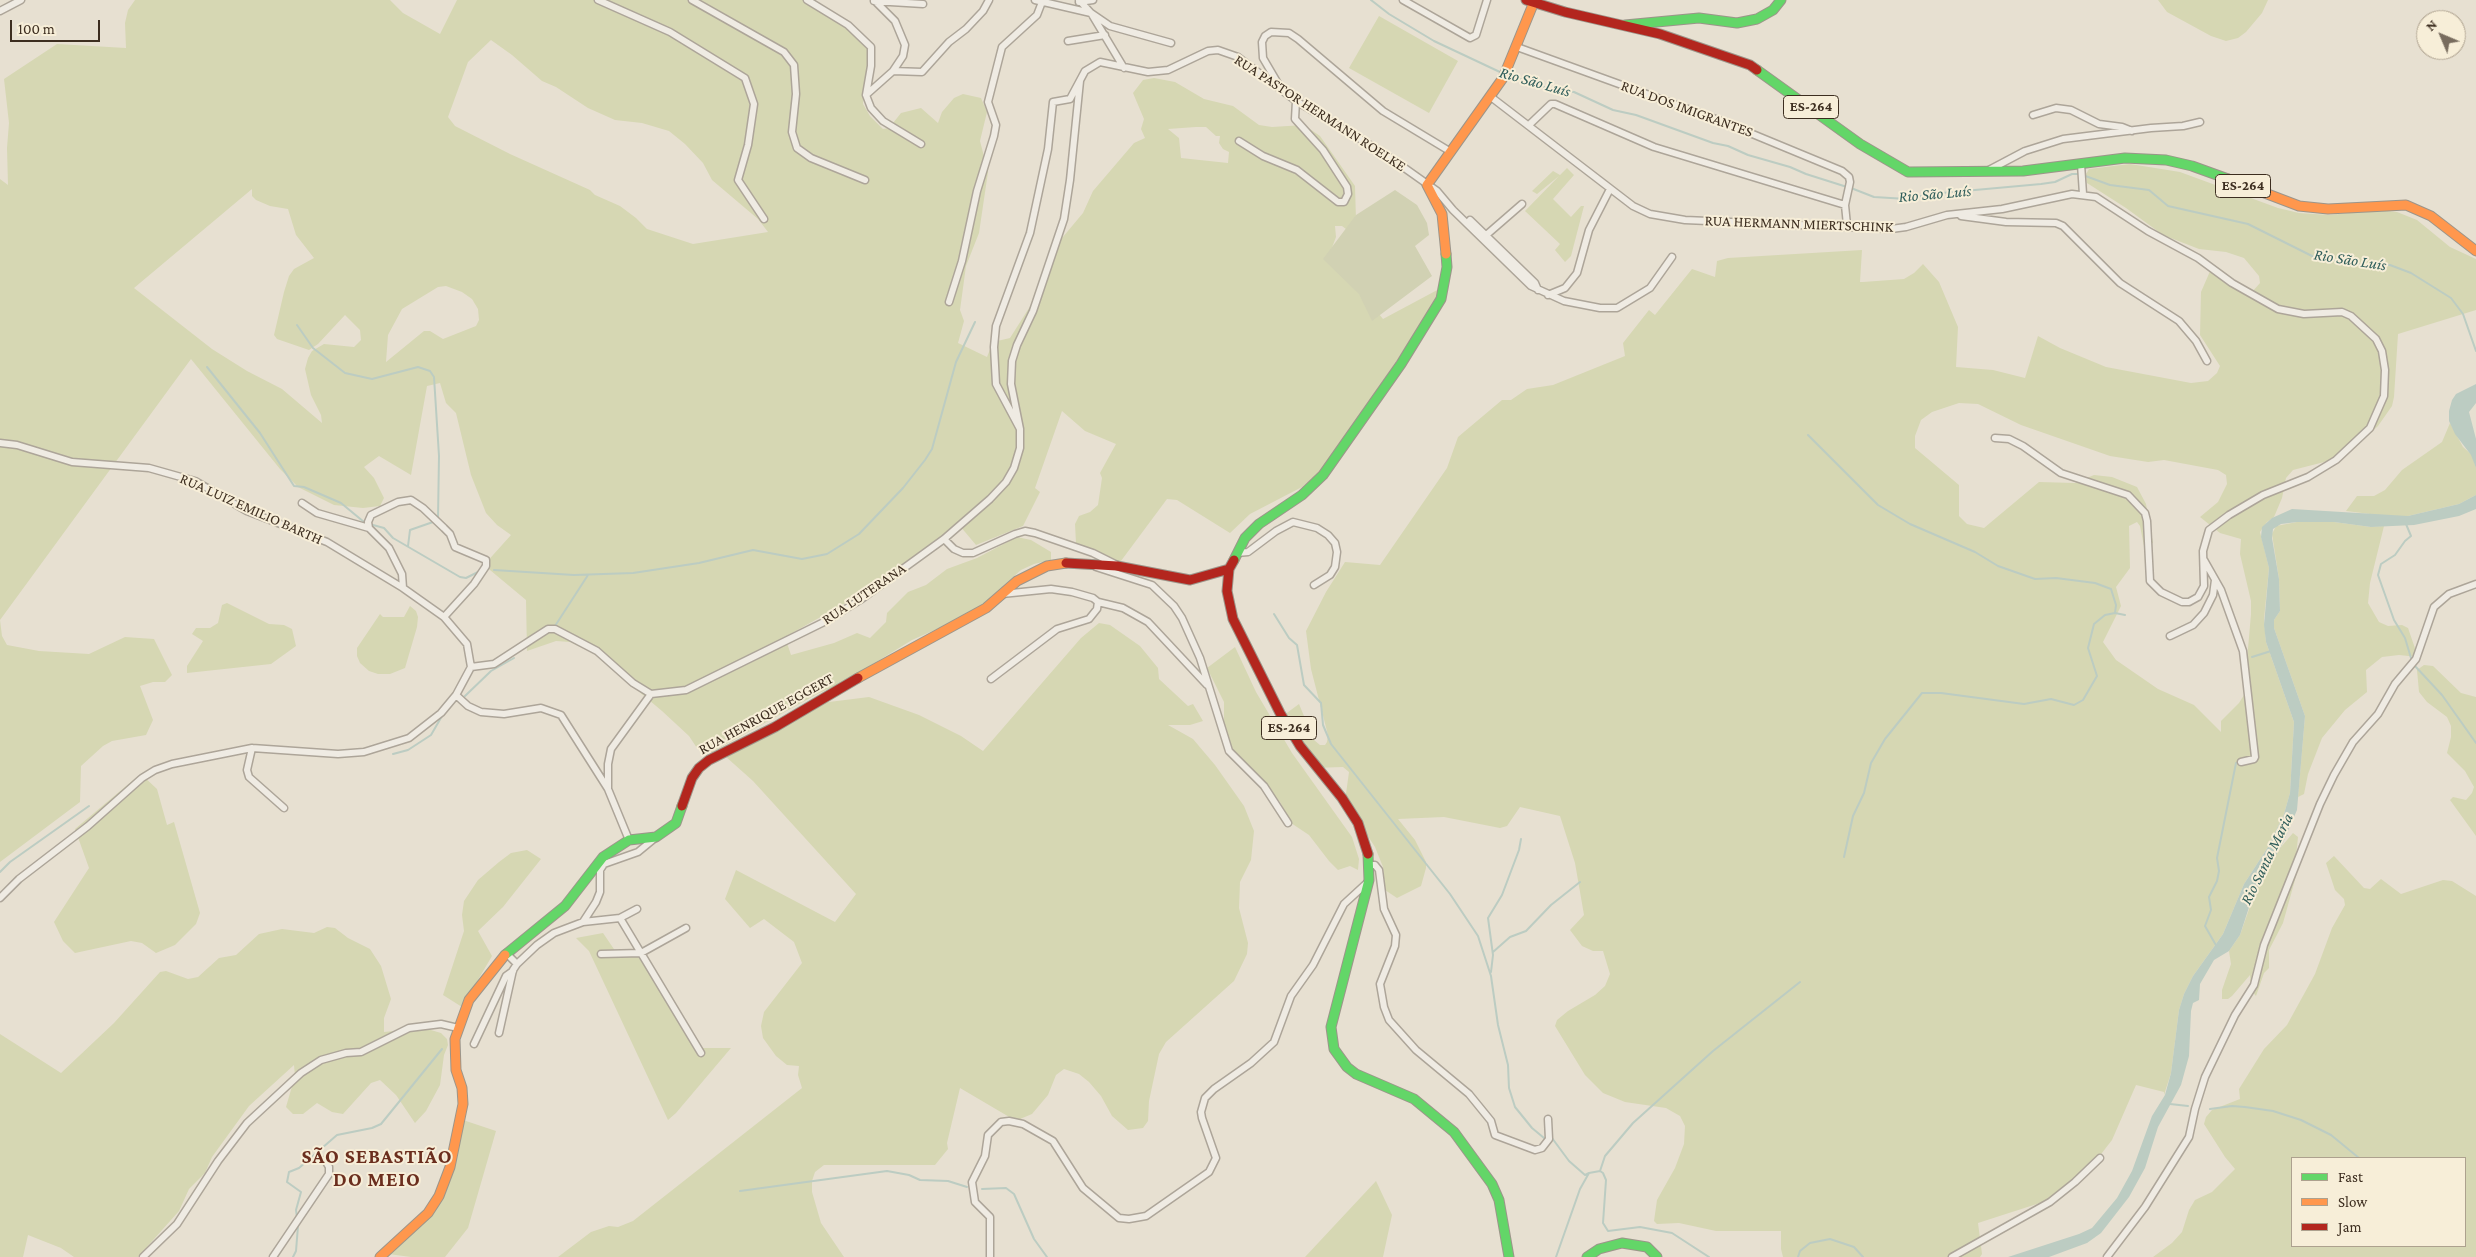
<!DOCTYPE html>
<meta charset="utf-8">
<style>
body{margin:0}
#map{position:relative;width:2476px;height:1257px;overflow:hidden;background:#e7e0d1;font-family:"Crimson Pro",serif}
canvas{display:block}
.legend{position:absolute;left:2291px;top:1157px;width:175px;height:90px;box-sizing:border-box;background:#f7eed8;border:1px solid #ada18e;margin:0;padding:6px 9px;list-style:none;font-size:15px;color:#3d2e20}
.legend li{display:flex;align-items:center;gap:10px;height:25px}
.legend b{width:25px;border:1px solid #ada18e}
.north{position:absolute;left:2416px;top:10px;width:50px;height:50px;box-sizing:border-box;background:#f7eed8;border:1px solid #ada18e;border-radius:50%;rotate:315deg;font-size:14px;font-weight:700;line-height:20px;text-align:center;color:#3d2e20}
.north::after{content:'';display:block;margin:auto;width:18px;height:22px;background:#786c5e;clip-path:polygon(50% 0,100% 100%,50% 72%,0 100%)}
.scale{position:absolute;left:10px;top:20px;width:90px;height:22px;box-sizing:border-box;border:2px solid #3d2e20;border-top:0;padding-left:6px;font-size:15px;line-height:18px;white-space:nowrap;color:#3d2e20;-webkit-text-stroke:4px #f7eed8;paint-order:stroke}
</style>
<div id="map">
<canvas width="2476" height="1257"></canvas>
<ul class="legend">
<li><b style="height:6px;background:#63d668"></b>Fast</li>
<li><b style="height:6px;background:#ff974d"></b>Slow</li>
<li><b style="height:6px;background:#b3261e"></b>Jam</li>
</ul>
<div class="north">N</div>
<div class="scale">100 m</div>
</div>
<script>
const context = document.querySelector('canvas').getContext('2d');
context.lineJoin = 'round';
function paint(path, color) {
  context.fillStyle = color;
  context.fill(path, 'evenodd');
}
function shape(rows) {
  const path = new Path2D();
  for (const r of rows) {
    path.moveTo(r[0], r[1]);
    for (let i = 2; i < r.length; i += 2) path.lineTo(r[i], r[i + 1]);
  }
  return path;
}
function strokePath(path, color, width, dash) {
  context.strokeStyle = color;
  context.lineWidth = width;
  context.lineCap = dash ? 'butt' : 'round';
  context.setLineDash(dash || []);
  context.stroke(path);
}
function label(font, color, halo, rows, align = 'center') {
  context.font = font + ' "Crimson Pro",serif';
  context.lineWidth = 4;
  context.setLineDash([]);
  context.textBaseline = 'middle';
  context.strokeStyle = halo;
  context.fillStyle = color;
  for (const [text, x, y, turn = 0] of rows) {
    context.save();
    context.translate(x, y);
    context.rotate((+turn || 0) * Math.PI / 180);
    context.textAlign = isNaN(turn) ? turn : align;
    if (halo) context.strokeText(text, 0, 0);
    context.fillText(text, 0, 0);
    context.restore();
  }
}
paint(shape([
 [135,0,390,0,403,13,440,34,457,0,813,0,861,32,867,47,867,67,863,104,870,116,883,129,889,128,901,113,921,108,938,123,942,112,954,98,963,94,981,98,987,112,980,141,988,172,979,233,966,266,960,310,964,321,958,343,987,357,993,342,1010,338,1036,297,1052,250,1083,213,1093,191,1134,143,1145,138,1141,129,1144,119,1133,93,1143,80,1154,78,1175,82,1204,99,1233,106,1259,125,1272,127,1304,125,1320,136,1355,186,1356,220,1351,227,1346,229,1342,226,1335,226,1336,237,1330,253,1383,319,1441,288,1432,308,1325,467,1302,487,1250,514,1230,533,1177,500,1167,499,1118,565,1076,543,1075,524,1079,516,1090,512,1098,505,1102,478,1100,473,1116,444,1085,431,1062,411,1035,488,1040,492,1023,526,976,545,960,526,858,596,785,637,791,655,834,643,857,633,870,638,886,622,887,613,908,592,926,585,947,569,977,558,1017,537,1031,540,1051,552,1051,560,1034,564,1021,570,978,608,964,617,912,640,842,683,819,693,712,752,697,748,689,736,662,711,593,653,570,642,556,641,527,651,526,600,484,565,511,535,497,525,486,513,471,475,456,413,446,403,440,383,427,386,411,475,379,456,364,467,374,478,384,498,380,506,363,508,334,505,298,487,280,469,191,359,0,620,2,636,7,645,39,651,89,654,125,637,154,639,172,675,165,682,153,682,140,686,153,720,146,735,112,741,103,746,81,766,80,802,0,862,0,179,8,185,7,148,9,123,4,79,57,44,126,48,125,23,128,10],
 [491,40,512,55,542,81,556,87,588,108,615,120,642,123,669,131,685,144,703,163,712,180,758,219,768,232,693,244,647,229,636,218,620,206,595,195,590,190,510,154,455,126,448,117,468,62],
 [1196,127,1206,127,1216,136,1220,136,1219,143,1223,149,1229,152,1228,163,1181,158,1179,138,1168,129],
 [252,189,252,196,256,200,270,206,288,209,296,235,314,258,294,269,289,276,284,292,274,335,277,339,309,350,318,344,345,315,360,330,361,340,354,347,324,344,312,351,308,358,305,369,311,395,321,415,322,423,282,389,247,371,212,349,134,288],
 [446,286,462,292,472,299,478,309,479,320,476,326,443,339,430,331,424,331,386,362,388,335,402,309,438,287],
 [2158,0,2268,0,2262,13,2246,32,2238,38,2226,41,2211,36,2167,12],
 [1379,16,1458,61,1429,113,1349,68],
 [2130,164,2180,172,2278,208,2299,213,2330,215,2377,210,2397,212,2417,220,2450,247,2476,259,2476,310,2398,334,2394,397,2392,406,2378,426,2352,450,2332,460,2293,470,2286,478,2282,498,2274,517,2267,522,2260,532,2269,568,2264,619,2266,642,2294,722,2290,793,2284,814,2268,847,2244,884,2223,934,2193,976,2184,994,2179,1010,2171,1073,2164,1095,2164,1092,2136,1085,2112,1140,2098,1158,2074,1181,2043,1202,1978,1223,1982,1254,1980,1257,1783,1257,1781,1249,1781,1231,1716,1231,1679,1223,1657,1224,1654,1221,1657,1200,1675,1168,1684,1144,1685,1126,1680,1116,1666,1108,1625,1102,1603,1093,1585,1075,1555,1026,1557,1020,1568,1011,1595,995,1605,986,1610,974,1603,951,1593,951,1582,946,1570,930,1584,915,1575,863,1560,816,1520,807,1507,826,1500,828,1444,817,1398,819,1415,840,1426,862,1426,868,1421,886,1397,898,1385,890,1383,867,1375,847,1345,801,1349,772,1343,767,1313,768,1280,718,1299,704,1314,740,1320,745,1325,745,1327,742,1328,735,1311,669,1306,631,1326,592,1345,562,1380,565,1447,468,1458,437,1502,400,1511,400,1527,389,1553,385,1625,356,1623,343,1649,310,1655,315,1692,269,1715,277,1717,261,1728,258,1862,250,1860,282,1863,282,1904,279,1914,273,1923,264,1939,282,1958,327,1956,367,1993,370,2025,378,2038,336,2060,348,2106,367,2191,383,2208,381,2217,373,2220,366,2200,335,2201,292,2211,269,2252,292,2260,283,2259,276,2244,258,2226,252,2199,249,2163,235,2126,208,2087,183,2086,174,2089,169],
 [1959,403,1978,404,2021,425,2110,456,2148,462,2164,460,2218,470,2226,475,2227,484,2218,502,2200,517,2220,533,2241,539,2240,554,2251,601,2251,614,2244,695,2239,703,2221,721,2221,732,2194,705,2158,689,2116,660,2103,642,2121,606,2116,587,2130,568,2129,526,2137,522,2140,526,2144,546,2153,543,2146,504,2137,487,2112,477,2094,475,2075,483,2039,482,1984,528,1967,524,1959,516,1959,485,1915,448,1915,436,1921,420,1932,412],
 [1567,168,1574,175,1553,199,1571,217,1581,206,1584,206,1571,256,1565,262,1555,250,1560,244,1525,211,1559,176,1537,194,1532,191,1553,171,1560,175],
 [2450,423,2463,447,2472,455,2476,468,2476,495,2459,504,2408,516,2386,516,2346,511,2357,496,2374,496,2385,490,2402,470,2442,442],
 [2297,522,2334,522,2371,527,2384,526,2370,583,2368,603,2379,622,2388,626,2402,625,2408,628,2418,657,2399,655,2382,657,2366,670,2367,692,2345,710,2322,738,2308,774,2304,794,2298,797,2305,716,2274,628,2274,620,2280,611,2279,579,2272,534,2276,526],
 [227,603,269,624,284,625,292,629,296,646,271,664,187,673,187,666,203,641,192,634,196,628,210,628,218,623,222,605],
 [410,606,416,611,418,617,417,627,405,668,390,674,378,674,369,671,360,663,357,656,357,648,380,614,383,617,404,617],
 [1099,623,1110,625,1140,646,1158,668,1159,679,1188,706,1193,704,1203,721,1190,725,1168,725,1193,739,1215,765,1244,806,1254,831,1251,860,1240,882,1239,908,1248,943,1247,954,1234,981,1166,1042,1159,1054,1149,1101,1148,1121,1143,1128,1128,1130,1112,1116,1101,1096,1089,1082,1079,1074,1064,1069,1056,1075,1048,1095,1032,1114,1020,1119,1011,1118,960,1088,947,1143,948,1149,935,1165,824,1165,815,1172,812,1181,812,1192,821,1223,844,1257,558,1257,591,1232,609,1226,618,1227,633,1221,802,1088,798,1075,799,1066,787,1065,776,1056,763,1038,761,1026,764,1012,802,963,794,942,764,919,750,928,725,899,736,870,835,922,856,894,753,781,725,756,821,703,869,697,919,715,961,736,983,751,1081,638],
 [1235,647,1256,692,1292,753,1352,837,1359,859,1358,870,1350,866,1338,870,1329,861,1309,835,1291,823,1280,802,1268,788,1242,765,1224,739,1224,702,1207,668],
 [2424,665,2433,666,2461,693,2476,697,2476,836,2450,800,2453,797,2466,800,2472,793,2474,787,2465,771,2447,753,2451,737,2451,726,2447,717,2427,702,2419,692,2417,670],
 [138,776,143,776,157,789,167,825,174,822,200,913,196,924,175,945,156,953,142,943,131,941,75,953,63,941,54,922,89,868,75,829],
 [2293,833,2298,837,2296,857,2298,869,2283,923,2269,950,2269,968,2264,973,2256,996,2251,990,2250,975,2232,996,2228,999,2222,999,2222,990,2231,964,2229,951,2240,935,2254,895,2275,854],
 [527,850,541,859,503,907,478,931,492,956,462,1007,443,995,464,931,462,915,464,901,478,880,499,862,511,853],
 [2334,856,2364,888,2370,889,2381,879,2401,894,2443,880,2452,881,2476,896,2476,1257,2153,1257,2172,1243,2182,1232,2189,1210,2195,1200,2212,1192,2235,1169,2225,1157,2204,1124,2206,1117,2212,1110,2240,1099,2239,1089,2264,1049,2287,1025,2315,974,2332,928,2345,905,2344,899,2335,890,2326,863],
 [2465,1158,2465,1246,2292,1246,2292,1158],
 [327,927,335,928,348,938,370,949,381,966,391,999,384,1018,384,1032,424,1028,441,1033,447,1039,448,1045,444,1055,440,1085,426,1111,415,1123,396,1095,380,1080,371,1083,343,1114,332,1112,317,1103,303,1114,293,1114,286,1107,295,1076,294,1065,249,1106,212,1157,205,1173,189,1189,179,1211,138,1257,74,1257,61,1248,28,1235,23,1257,0,1257,0,1034,61,1073,114,1023,160,972,166,971,188,979,198,977,219,958,236,955,259,934,282,929,314,933],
 [603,933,618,955,639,955,656,986,661,989,697,1048,731,1048,676,1113,668,1120,589,951,576,938],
 [463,1120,496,1131,468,1228,445,1257,411,1257,381,1253,420,1217,433,1201],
 [1376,1181,1392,1215,1383,1257,1305,1257]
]), '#d6d7b3');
paint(shape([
 [1395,190,1417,205,1427,223,1429,235,1415,246,1432,276,1372,321,1359,294,1323,259,1356,215]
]), '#d1d1b3');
paint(shape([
 [2476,384,2476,403,2469,412,2476,439,2476,468,2471,455,2455,434,2449,421,2449,411,2452,400,2456,394],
 [2476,495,2476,509,2459,516,2414,525,2371,527,2334,522,2297,522,2281,524,2273,529,2272,538,2279,579,2280,611,2274,620,2274,628,2305,716,2297,810,2283,843,2253,895,2240,935,2229,951,2214,960,2200,984,2199,1000,2193,1003,2191,1011,2189,1056,2181,1085,2158,1127,2145,1168,2129,1197,2101,1233,2087,1243,2049,1257,2008,1257,2079,1234,2092,1228,2117,1198,2132,1171,2152,1116,2165,1095,2171,1073,2179,1010,2184,994,2193,976,2223,934,2244,884,2268,847,2284,814,2290,793,2294,722,2266,642,2264,625,2269,568,2261,537,2262,527,2272,518,2292,509,2408,516,2459,504]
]), '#bcccc2');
strokePath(shape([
 [1371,0,1389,14,1434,41,1502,73],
 [1509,75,1553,90,1574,92,1613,110,1636,115,1713,143,1728,146,1748,155,1790,167,1806,174,1847,187],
 [1851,188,1874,197,1907,199,1931,194,2041,184,2055,182,2072,174,2080,174,2110,185,2149,190,2168,206,2248,224,2314,257,2363,265,2390,265,2411,273,2451,298,2463,314,2476,351],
 [297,325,313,348,345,373,372,379,418,367,430,371,434,377,439,456,438,518],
 [207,367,260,433,294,486,304,487,341,503,364,522],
 [1808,435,1878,505,1910,524,1975,552,1998,566,2035,579,2056,578,2095,583,2111,589,2116,605,2115,613],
 [2406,524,2411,536,2405,541,2395,555,2381,564,2378,575,2394,620,2405,638,2411,658],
 [373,525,384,528,393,538,460,577,466,578,480,571],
 [408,546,410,530,433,522],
 [494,570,574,575,633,573,699,563,753,550,802,559,827,554,859,534,903,488,925,460,932,449,956,362,975,322],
 [1274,614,1289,638,1297,645,1304,685,1321,703,1323,725,1331,744,1450,894,1478,936,1491,976,1498,1025,1508,1065,1509,1088,1515,1107,1532,1128,1544,1138],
 [555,626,588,575],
 [2252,657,2271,651],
 [2415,666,2442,695,2476,743],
 [465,696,491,671,514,658],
 [393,754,408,750,431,735,442,716],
 [1844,857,1853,816,1864,793,1871,763,1885,739,1922,693,1941,693,2024,704,2051,699,2074,705,2083,700,2097,676,2088,648,2094,624,2105,615,2115,613,2125,615],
 [0,872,10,862,89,806],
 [2217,947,2205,926,2211,910,2209,897,2217,881,2219,871,2217,858,2236,763],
 [1493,952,1510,937,1526,931,1551,905,1580,882],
 [1491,972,1493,955,1488,918,1502,895,1519,850,1521,839],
 [2170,1104,2188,1106],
 [2210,1109,2232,1106,2245,1107,2273,1111,2301,1120,2331,1135,2359,1158],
 [1552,1138,1569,1161,1585,1175,1589,1173],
 [1600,1171,1605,1156,1633,1123,1713,1051,1800,982],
 [1600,1171,1603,1173,1606,1180,1603,1223,1608,1231,1640,1227,1672,1233,1709,1257],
 [982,1189,1006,1188,1014,1194,1034,1239,1047,1257],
 [740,1191,887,1171,909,1175,920,1180,948,1181,967,1187],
 [297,1218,296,1210,301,1192,287,1182,289,1172,299,1168,337,1135,372,1128,381,1124,442,1049],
 [293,1257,296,1251,298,1226],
 [1556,1257,1580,1189,1589,1173,1600,1171],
 [1798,1257,1800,1251,1810,1243,1830,1239,1854,1247,1863,1257]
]), '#bcccc2', 2);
const street = shape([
 [598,0,670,32,745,78,754,104,748,145,738,180,764,219],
 [692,0,784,52,794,65,796,94,792,132,797,148,811,158,865,180],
 [807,0,848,25,871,47,871,66,866,95,871,108,883,121,921,144],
 [1035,0,1091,13,1110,26,1171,43],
 [1079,0,1091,13,1124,68],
 [1403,0,1470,38,1476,35,1487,0],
 [874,1,923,4],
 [1079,2,1093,0],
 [0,11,21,0],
 [1068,41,1105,35],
 [1517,47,1721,121,1842,171,1849,177,1850,182,1845,205,1847,225],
 [893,71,922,72,949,42,966,29,983,11,989,0],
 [1280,87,1263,58,1262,42,1265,36,1271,32,1289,33,1298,39,1383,111,1451,152],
 [866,95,893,71,903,56,905,45,895,21,874,0],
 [1491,97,1633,206,1650,214,1685,220,1891,229,1906,227,1947,215,2002,209,2072,194,2096,197,2148,231,2198,258,2232,283,2278,309,2304,314,2342,312,2351,316,2376,339,2382,351,2385,370,2384,396,2370,428,2336,460,2308,477,2263,495,2229,515,2209,530,2203,551,2204,586,2198,597,2189,602,2182,602,2161,592,2150,581,2147,521,2145,513,2128,495,2061,473,2023,446,2009,439,1995,438],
 [2033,115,2056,108,2071,110,2099,124,2122,127,2132,131],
 [1529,125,1551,104,1555,104,1654,147,1845,205],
 [1239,141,1263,156,1297,170,1338,202,1344,202,1348,194,1347,187,1323,150,1295,119,1296,101],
 [2081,164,2083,194],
 [1989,170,2025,151,2063,139,2151,128,2183,126,2200,122],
 [1961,216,2006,222,2056,223,2063,226,2120,283,2179,321,2196,341,2207,361],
 [1470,220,1535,283,1538,290],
 [1484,237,1522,204],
 [1548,295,1565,288,1577,273,1589,230,1610,189],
 [949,302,962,261,977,191,994,136,996,125,988,102,1002,47,1037,15,1042,2],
 [1020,429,996,384,994,347,996,326,1030,233,1048,149,1053,102,1070,99,1085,71,1100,62,1148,72,1168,70,1208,51,1218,50,1238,57,1296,101,1382,152,1437,191,1453,210,1531,286,1564,301,1600,308,1617,308,1650,288,1672,257],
 [0,443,17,445,72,462,149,468,195,481,247,511,327,542,403,588,444,617,467,644,471,667,456,695,441,713,409,738,364,752,338,754,252,748,172,764,155,770,142,778,88,826,19,879,0,898],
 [302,503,317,513,369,528,389,548,402,574,403,588],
 [369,528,368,522,371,515,398,502,411,500,423,508,444,528,450,534,455,547,486,560,486,566,474,584,444,617],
 [944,539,954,549,963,553,973,553,1015,534,1025,531,1035,533,1093,553,1117,565],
 [1237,553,1248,552,1276,531,1293,522,1317,528,1328,535,1335,543,1337,552,1335,567,1330,575,1314,585],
 [2204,560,2221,590,2243,651,2255,757,2254,759,2241,762],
 [1096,567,1152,585,1174,606,1182,618,1200,658,1229,751,1264,786,1288,823],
 [1098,602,1123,608,1148,622,1207,685],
 [2170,636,2193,625,2204,613,2213,595,2215,580],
 [471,667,494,664,534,638,548,629,555,629,597,651,633,683,651,694],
 [991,679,1057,629,1089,619,1097,609,1098,602,1093,598,1072,592,1051,589,1002,594],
 [651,694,686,690,826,621,860,600,944,539,990,499,1006,482,1014,468,1020,448,1020,429,1011,384,1012,361,1017,345,1033,311,1064,219,1070,180,1080,81],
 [456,695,468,706,481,712,504,714,541,708,561,715,608,789,629,840],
 [252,748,247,770,249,777,284,808],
 [608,789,608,764,611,749,651,694],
 [1370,865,1375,865,1379,870,1384,909,1396,935,1395,946,1380,984,1384,1007,1389,1020,1416,1050,1469,1094,1491,1121,1495,1135,1535,1150,1542,1148,1549,1139,1548,1119],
 [620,918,701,1053],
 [583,922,620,918,637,909],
 [601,954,641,953,686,928],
 [517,964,537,945,554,933,583,922,596,902,600,892,600,870,604,864,638,852,655,838],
 [499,1033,513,970,517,964,506,953],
 [474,1044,506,976,513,971],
 [143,1257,177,1224,218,1161,247,1123,301,1073,321,1060,346,1053,361,1052,409,1028,441,1024,458,1028],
 [273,1257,329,1174,329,1167,325,1160],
 [990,1257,990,1217,975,1202,972,1182,985,1156,988,1135,1001,1122,1009,1121,1023,1124,1053,1141,1083,1188,1119,1218,1129,1219,1146,1216,1209,1172,1216,1158,1202,1118,1201,1112,1205,1098,1214,1089,1251,1063,1274,1042,1291,996,1313,965,1344,904,1369,881],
 [1952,1257,2050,1202,2075,1182,2100,1158],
 [2107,1257,2145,1207,2189,1137,2195,1109,2205,1077,2235,1015,2254,985,2264,945,2320,804,2334,775,2353,742,2378,714,2395,684,2416,659,2434,607,2449,594,2476,584]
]);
const fast = shape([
 [1625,25,1699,18,1737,23,1757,19,1773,10,1781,0],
 [1757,70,1860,144,1908,172,2023,171,2125,158,2166,160,2192,166,2228,179],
 [1234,560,1245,538,1259,524,1302,495,1323,475,1401,364,1441,299,1447,267,1446,254],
 [1368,854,1369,880,1331,1027,1334,1049,1347,1067,1356,1074,1414,1099,1454,1132,1492,1184,1499,1200,1509,1257],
 [505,955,565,906,603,857,629,840,656,837,676,823,682,806],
 [1587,1257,1599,1249,1622,1243,1647,1247,1657,1257]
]);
const slow = shape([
 [2228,179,2299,206,2328,209,2406,205,2431,216,2476,251],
 [1446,254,1442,214,1427,185,1503,78,1534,2],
 [858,678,986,608,1017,581,1047,566,1066,563],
 [380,1257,428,1213,439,1196,450,1167,463,1104,462,1088,456,1070,455,1039,469,1000,505,955]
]);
const jam = shape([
 [1526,0,1565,12,1660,34,1750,65,1757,70],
 [1234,560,1229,569,1227,591,1233,619,1280,713,1300,746,1342,798,1358,823,1368,854],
 [1066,563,1117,566,1190,580,1229,569],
 [682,806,692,778,699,768,709,760,775,727,858,678]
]);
strokePath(street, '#ada599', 9);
strokePath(fast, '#9c958a', 11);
strokePath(slow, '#9c958a', 11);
strokePath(jam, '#9c958a', 11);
strokePath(street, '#efebe3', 6);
strokePath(fast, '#63d668', 9);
strokePath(slow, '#ff974d', 9);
strokePath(jam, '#b3261e', 9);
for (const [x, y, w] of [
 [1811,107,55],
 [2243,186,55],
 [1289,728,55]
]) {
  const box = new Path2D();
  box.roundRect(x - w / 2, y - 11.5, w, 23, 4);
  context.fillStyle = '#f7eed8';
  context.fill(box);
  strokePath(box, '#3d2e20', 1);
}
label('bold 14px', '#3d2e20', null, [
 ["ES-264",1811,107],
 ["ES-264",2243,186],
 ["ES-264",1289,728]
]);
label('15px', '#3d2e20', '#f7eed8', [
 ["RUA DOS IMIGRANTES",1687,109,20],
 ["RUA PASTOR HERMANN ROELKE",1320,113,33],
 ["RUA HERMANN MIERTSCHINK",1799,224,2],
 ["RUA LUIZ EMILIO BARTH",251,509,24],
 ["RUA LUTERANA",864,594,-34],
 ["RUA HENRIQUE EGGERT",766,714,-29]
]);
label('italic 16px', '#2f5d5a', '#f7eed8', [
 ["Rio São Luís",1535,82,16],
 ["Rio São Luís",1935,194,-5],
 ["Rio São Luís",2350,260,9],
 ["Rio Santa Maria",2267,859,-64]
]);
context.letterSpacing = '1px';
label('bold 20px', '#6b2e1e', '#f7eed8', [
 ["SÃO SEBASTIÃO",377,1157],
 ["DO MEIO",377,1180]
]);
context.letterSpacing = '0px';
</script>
